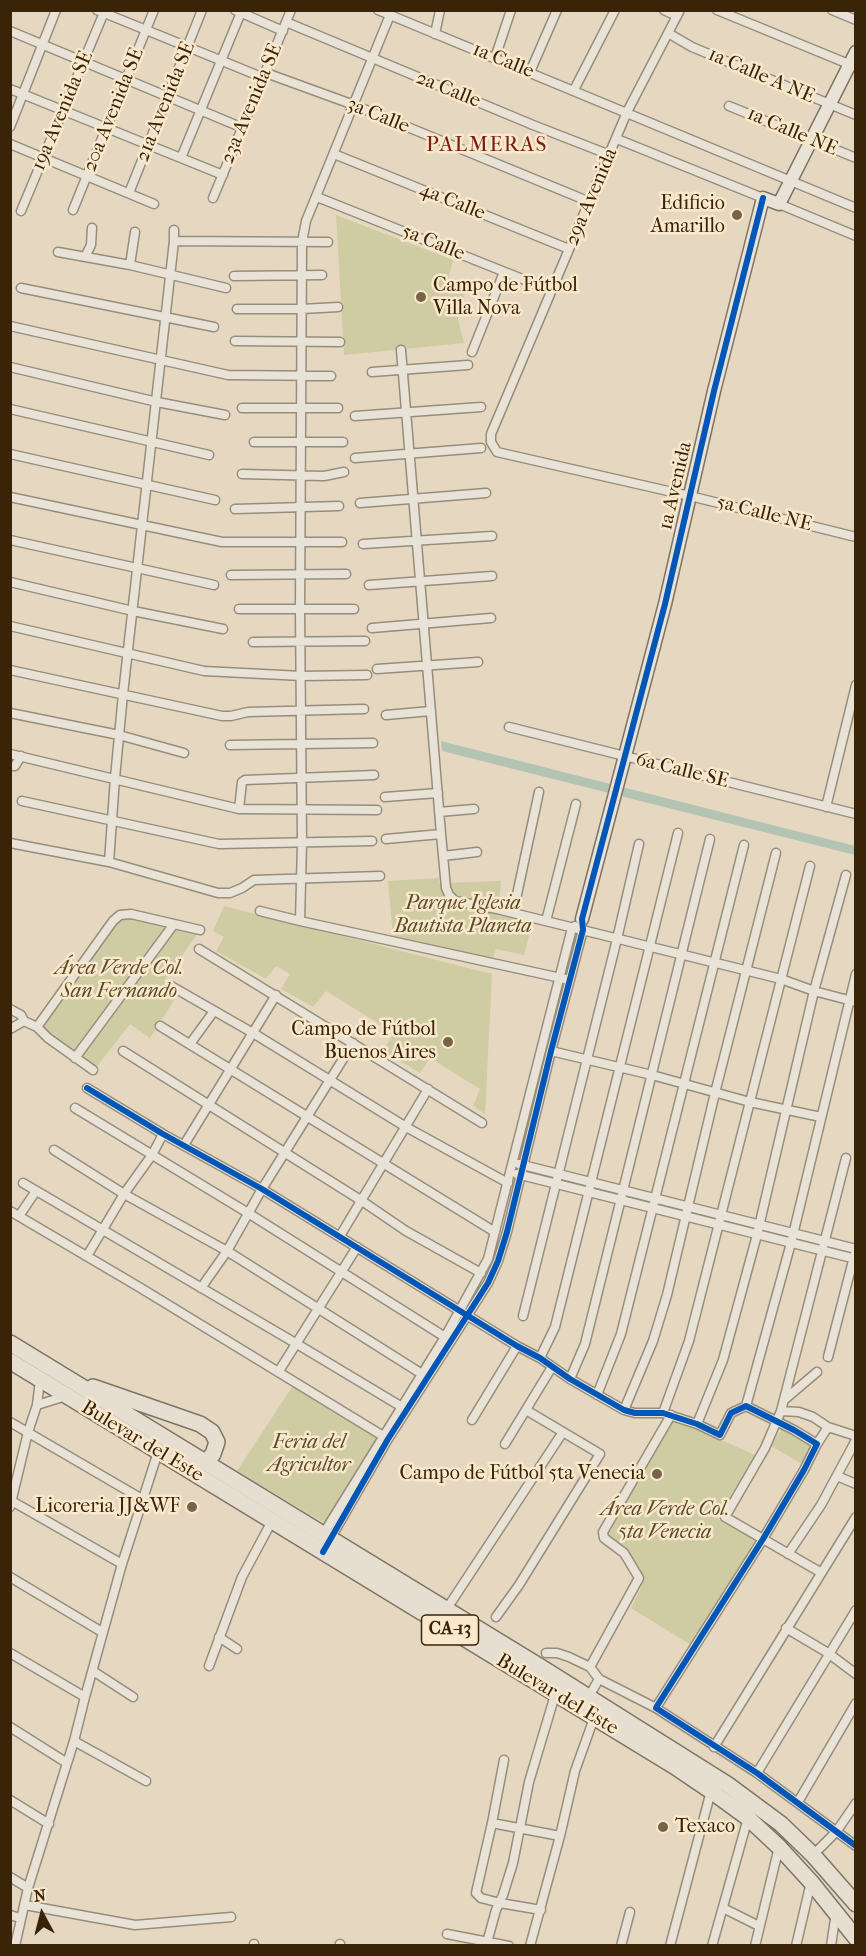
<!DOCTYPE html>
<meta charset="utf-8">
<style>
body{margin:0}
#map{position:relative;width:866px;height:1956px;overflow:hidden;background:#e6d8c0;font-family:"IM FELL French Canon",serif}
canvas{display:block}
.frame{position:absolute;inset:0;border:12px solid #392408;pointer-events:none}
.north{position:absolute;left:12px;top:1884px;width:60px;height:60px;-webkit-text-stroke:4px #f9e8cc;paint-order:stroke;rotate:353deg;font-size:16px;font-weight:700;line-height:24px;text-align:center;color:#392408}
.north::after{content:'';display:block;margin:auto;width:21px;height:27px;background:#392408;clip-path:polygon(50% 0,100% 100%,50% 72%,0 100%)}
</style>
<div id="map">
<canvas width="866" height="1956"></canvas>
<div class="frame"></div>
<div class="north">N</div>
</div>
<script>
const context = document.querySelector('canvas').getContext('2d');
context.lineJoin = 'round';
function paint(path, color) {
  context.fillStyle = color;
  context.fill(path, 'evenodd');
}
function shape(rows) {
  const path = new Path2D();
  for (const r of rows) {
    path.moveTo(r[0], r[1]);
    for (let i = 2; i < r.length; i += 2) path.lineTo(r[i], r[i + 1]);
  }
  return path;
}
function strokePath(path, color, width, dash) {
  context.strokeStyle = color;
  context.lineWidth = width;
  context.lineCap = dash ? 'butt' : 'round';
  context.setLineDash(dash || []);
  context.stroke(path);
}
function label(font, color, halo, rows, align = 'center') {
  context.font = font + ' "IM FELL French Canon",serif';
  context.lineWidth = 5;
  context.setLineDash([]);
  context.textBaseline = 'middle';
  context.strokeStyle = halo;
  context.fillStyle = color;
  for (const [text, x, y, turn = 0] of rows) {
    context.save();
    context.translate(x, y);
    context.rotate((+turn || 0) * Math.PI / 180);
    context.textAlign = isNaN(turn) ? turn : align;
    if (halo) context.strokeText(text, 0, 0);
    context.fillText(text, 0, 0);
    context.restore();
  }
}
paint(shape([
 [336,215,453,260,448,280,465,292,458,319,464,343,344,355],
 [439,878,439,883,501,881,498,915,532,924,524,955,496,949,493,958,393,937,388,881],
 [224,906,492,974,485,1114,473,1106,480,1089,430,1058,420,1073,383,1051,394,1033,326,991,313,1007,281,989,290,974,276,966,266,979,216,951,224,937,213,931],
 [119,910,199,932,164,981,180,991,150,1038,130,1024,91,1074,32,1027,92,941],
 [523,1166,855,1250,855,1258,522,1174],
 [294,1384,380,1437,326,1524,237,1471],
 [668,1416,755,1455,717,1518,759,1540,691,1645,631,1608,641,1588,638,1576,615,1546,597,1534],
 [784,1425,815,1444,804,1465,771,1446]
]), '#cfcba3');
paint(shape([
 [441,741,855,846,855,855,442,751]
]), '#b3c4b3');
const street = shape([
 [97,10,264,78],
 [235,10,283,31],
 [378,10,856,208],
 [664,10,677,16],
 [680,10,627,112,491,434,491,442,497,452,690,496,856,537],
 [717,10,856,67],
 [832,10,856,20],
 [390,15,306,221,302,242,300,609,302,843,300,921,570,980],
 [286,22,533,125,610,155],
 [10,31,243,128],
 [668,33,692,47,856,115],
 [435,34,440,10],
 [495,58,511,10],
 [530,72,557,10],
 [266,73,354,105,590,202],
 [10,89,223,175],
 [574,90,615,10],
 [729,106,856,158],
 [10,127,56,10],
 [617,139,763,198],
 [10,144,154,204],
 [334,154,569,249],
 [181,158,242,10],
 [129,193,202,10],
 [317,197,550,290],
 [213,198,291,10],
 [779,204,856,236],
 [73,210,154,10],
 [21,211,105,10],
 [174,241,174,230],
 [58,252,130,265,226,288],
 [86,255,91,245,92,228],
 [130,265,135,232],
 [234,276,322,275],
 [21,288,214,327],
 [237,309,302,309,338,307],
 [10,326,228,375,331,376],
 [235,341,340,342],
 [401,350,441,834,446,888,449,895,455,901,497,909,781,979,814,991,856,1002],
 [472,352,504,272],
 [10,367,157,402,225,415],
 [372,372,468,365],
 [242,408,338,408],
 [10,409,209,455],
 [355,416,481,407],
 [254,442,343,442],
 [10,454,215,500],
 [355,458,481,448],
 [242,474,324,476,344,472],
 [10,497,222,542,342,542],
 [360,503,486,493],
 [235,509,339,506],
 [10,540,214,585],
 [363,544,492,536],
 [231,575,346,574],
 [10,582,133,611,223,629],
 [369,585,492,576],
 [239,609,354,609],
 [10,626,204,671,302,676,367,675],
 [372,628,491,618],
 [253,642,365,641],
 [377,669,478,662],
 [10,670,222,716,231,716,248,712,364,709],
 [10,713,119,735,184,753],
 [386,715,431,711],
 [509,727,856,814],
 [230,745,373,743],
 [10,754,239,809,377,810],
 [10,766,15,766,21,756],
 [385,797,438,793],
 [22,801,219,844,372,841],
 [826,807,856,685],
 [239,809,242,782,245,780,374,775],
 [439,812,474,809],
 [386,839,441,834],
 [10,843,109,862,218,893,230,893,242,888,254,880,380,876],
 [443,856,477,852],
 [109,862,115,778,123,694,174,241,328,242],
 [260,911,300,921],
 [513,913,539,792],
 [546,921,576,804],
 [199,949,482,1123],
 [171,986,253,1033,406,1127,508,1183],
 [10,1009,21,1015,24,1021],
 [160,1026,495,1232],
 [37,1027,113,921,120,915,131,914,200,930],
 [10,1029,24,1021,37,1027,48,1038,93,1070],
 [190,1044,214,1011],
 [123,1051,362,1201,406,1231,481,1273],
 [551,1051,652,1075,750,1102,821,1117],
 [75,1058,174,924],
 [87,1088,163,1134,262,1189,517,1346,540,1358,570,1379,624,1410,635,1413,663,1413,697,1424,720,1435,731,1413,746,1406,794,1430,817,1444,804,1470,763,1539,657,1706,656,1708,757,1773,856,1846],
 [75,1108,248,1213,445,1337],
 [184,1145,276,995],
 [54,1150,124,1194,227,1251,422,1374],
 [519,1164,856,1249],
 [517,1174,856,1259],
 [23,1183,297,1344,402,1407],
 [10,1211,139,1287,388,1439],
 [19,1216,36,1191],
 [340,1236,428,1089],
 [87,1256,124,1194,152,1155,163,1134],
 [201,1288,227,1251,262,1189,353,1043],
 [523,1316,617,939,639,844],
 [828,1357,855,1253],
 [540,1358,555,1327,678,833],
 [279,1371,357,1247],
 [570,1379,585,1344,710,839],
 [597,1395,621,1334,744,845],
 [784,1400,817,1372],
 [37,1405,66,1396],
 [746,1406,791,1243,856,974],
 [624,1410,653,1341,667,1295,715,1093,776,853],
 [781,1411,799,1412,813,1417,828,1427],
 [663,1413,689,1341,810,866],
 [472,1420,517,1346],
 [10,1422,142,1499],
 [697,1424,723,1360,757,1235,814,991,846,875],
 [505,1444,552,1367],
 [817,1444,828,1427,856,1436],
 [837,1476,856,1484],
 [10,1500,122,1564],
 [10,1507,28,1432,37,1405,40,1380],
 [322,1536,445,1337,488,1259,572,928,575,926],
 [329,1541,388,1439,488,1283,498,1261,507,1232,551,1051,583,930,582,926],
 [788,1554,821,1505,856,1440],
 [820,1572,725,1517,765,1448,781,1411,846,1158],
 [10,1577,102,1632],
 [446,1610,563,1432],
 [496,1617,519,1585,600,1454,526,1410],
 [786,1628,828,1653,856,1674],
 [219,1637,237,1649],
 [10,1653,85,1697],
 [546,1653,557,1653,569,1657,590,1667,599,1679,656,1708],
 [209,1666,242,1577,272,1521],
 [590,1667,639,1578,624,1553,604,1538,603,1532,671,1415],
 [93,1671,133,1697],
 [588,1698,599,1679],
 [10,1727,67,1763],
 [74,1741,146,1781],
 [714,1747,856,1517],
 [504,1760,492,1823,476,1893,481,1898,500,1903,541,1910],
 [757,1773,856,1610],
 [10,1800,49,1824],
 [798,1802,856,1703],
 [492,1823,560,1836],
 [813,1855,836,1832,856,1803],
 [10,1877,28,1888],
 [25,1905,135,1925,231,1917],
 [723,1908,759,1926],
 [10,1915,20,1918],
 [447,1934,509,1946],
 [254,1944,254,1946],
 [15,1946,28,1888,74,1741,85,1697,122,1564,158,1452],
 [340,1946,340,1944],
 [486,1946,496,1910,503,1895,513,1863,529,1782,555,1695],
 [530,1946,560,1836,575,1771,594,1718],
 [621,1946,630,1912],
 [670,1946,711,1791],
 [712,1946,748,1818],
 [755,1946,779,1847],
 [796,1946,811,1882],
 [831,1946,836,1912]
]);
const secondary = shape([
 [582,919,665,604,714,391,763,198,779,204,856,52]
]);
const highway = shape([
 [10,1343,539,1666,727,1784,781,1824,813,1855,856,1904],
 [10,1361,674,1766,711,1791,748,1818,779,1847,811,1882,856,1938],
 [93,1387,200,1424,212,1432,217,1442,213,1454,205,1463,197,1461]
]);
strokePath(street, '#978d7c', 11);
strokePath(secondary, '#7e7464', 15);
strokePath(highway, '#7e7464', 18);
strokePath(street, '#e9e2d7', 8);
strokePath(secondary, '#e9e2d7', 12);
strokePath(highway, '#e6ded0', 15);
strokePath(shape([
 [87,1088,163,1134,262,1189,517,1346,540,1358,570,1379,624,1410,635,1413,663,1413,697,1424,720,1435,731,1413,746,1406,794,1430,817,1444,804,1470,763,1539,657,1706,656,1708,757,1773,856,1846],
 [323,1552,388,1439,488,1283,498,1261,507,1232,551,1051,583,930,582,919,665,604,714,391,763,198]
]), '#0057b8', 6);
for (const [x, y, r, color] of [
 [737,215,6,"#766348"],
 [421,297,6,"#766348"],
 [448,1042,6,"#766348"],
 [657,1474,6,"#766348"],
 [192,1507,6,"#766348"],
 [663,1827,6,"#766348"]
]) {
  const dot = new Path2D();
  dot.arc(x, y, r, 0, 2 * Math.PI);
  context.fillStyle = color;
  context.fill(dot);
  strokePath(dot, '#f9e8cc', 2);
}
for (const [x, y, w] of [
 [450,1630,57]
]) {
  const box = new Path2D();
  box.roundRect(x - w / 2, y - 15, w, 30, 4.5);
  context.fillStyle = '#f9e8cc';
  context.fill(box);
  strokePath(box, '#392408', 1.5);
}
label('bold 18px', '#392408', null, [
 ["CA-13",450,1630]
]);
label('20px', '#392408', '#f9e8cc', [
 ["1a Calle",503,61,22],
 ["1a Calle A NE",761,76,23],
 ["2a Calle",448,90,22],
 ["21a Avenida SE",166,102,-68],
 ["23a Avenida SE",252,104,-67],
 ["20a Avenida SE",114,110,-68],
 ["19a Avenida SE",63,111,-67],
 ["3a Calle",378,116,22],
 ["1a Calle NE",792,132,23],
 ["29a Avenida",592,197,-67],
 ["4a Calle",452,202,22],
 ["5a Calle",433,243,22],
 ["1a Avenida",676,486,-77],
 ["5a Calle NE",764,514,14],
 ["6a Calle SE",682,771,14],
 ["Bulevar del Este",142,1442,31],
 ["Bulevar del Este",557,1695,31]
]);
label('20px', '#392408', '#f9e8cc', [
 ["Edificio",725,204],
 ["Amarillo",725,227],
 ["Campo de Fútbol",433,286,"left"],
 ["Villa Nova",433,309,"left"],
 ["Campo de Fútbol",436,1030],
 ["Buenos Aires",436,1053],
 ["Campo de Fútbol 5ta Venecia",645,1474],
 ["Licoreria JJ&WF",180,1507],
 ["Texaco",675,1827,"left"]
], 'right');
label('italic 20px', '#5a4b29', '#f9e8cc', [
 ["Parque Iglesia",463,904],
 ["Bautista Planeta",463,927],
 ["Área Verde Col.",119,969],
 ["San Fernando",119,992],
 ["Feria del",309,1443],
 ["Agricultor",309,1466],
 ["Área Verde Col.",665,1510],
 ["5ta Venecia",665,1533]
]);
context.letterSpacing = '1.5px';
label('21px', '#7a1f14', '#f9e8cc', [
 ["PALMERAS",487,146]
]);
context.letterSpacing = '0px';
</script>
